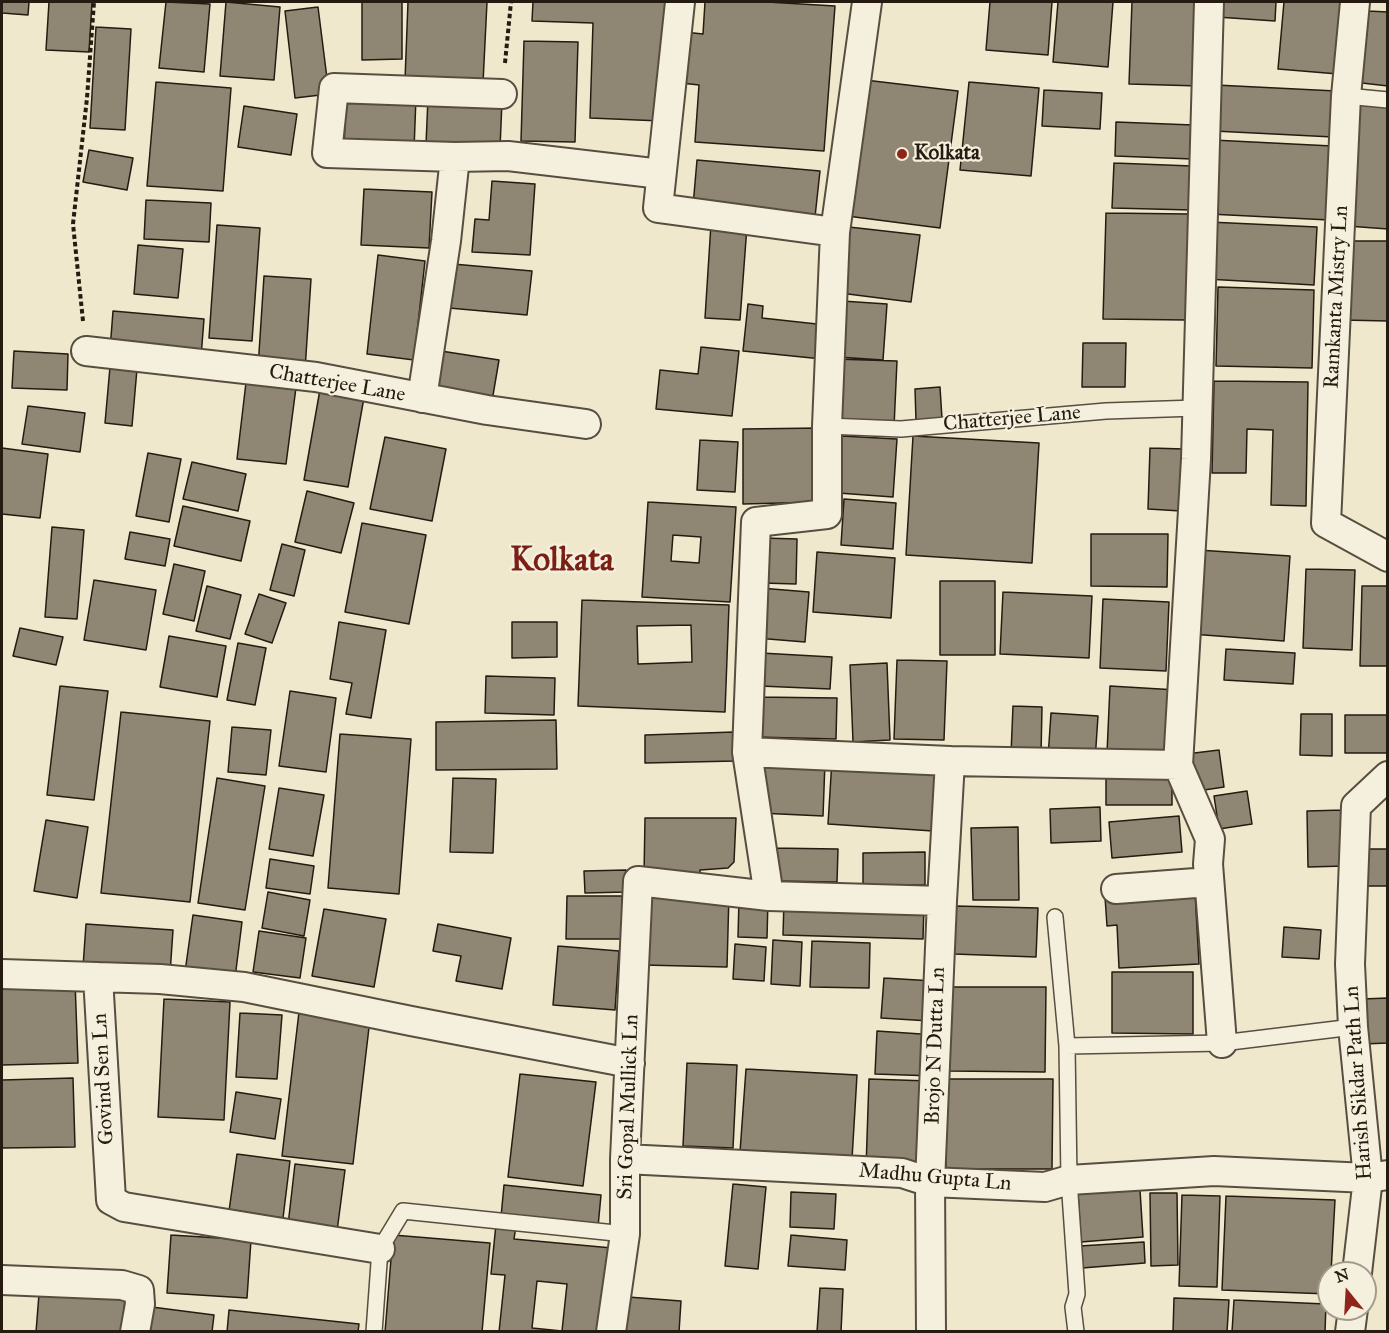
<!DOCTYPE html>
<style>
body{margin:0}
#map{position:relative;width:1389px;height:1333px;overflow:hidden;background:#f0e8cd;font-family:"IM FELL Great Primer",serif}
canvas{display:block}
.frame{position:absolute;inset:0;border:3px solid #261b11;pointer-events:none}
.north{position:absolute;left:1317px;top:1261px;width:60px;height:60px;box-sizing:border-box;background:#f5f0de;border:2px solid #a29b8c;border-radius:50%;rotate:342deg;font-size:16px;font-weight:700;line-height:24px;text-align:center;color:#261b11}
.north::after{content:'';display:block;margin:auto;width:21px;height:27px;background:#8f2418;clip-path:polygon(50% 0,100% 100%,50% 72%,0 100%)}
</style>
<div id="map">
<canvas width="1389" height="1333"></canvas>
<div class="frame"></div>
<div class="north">N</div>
</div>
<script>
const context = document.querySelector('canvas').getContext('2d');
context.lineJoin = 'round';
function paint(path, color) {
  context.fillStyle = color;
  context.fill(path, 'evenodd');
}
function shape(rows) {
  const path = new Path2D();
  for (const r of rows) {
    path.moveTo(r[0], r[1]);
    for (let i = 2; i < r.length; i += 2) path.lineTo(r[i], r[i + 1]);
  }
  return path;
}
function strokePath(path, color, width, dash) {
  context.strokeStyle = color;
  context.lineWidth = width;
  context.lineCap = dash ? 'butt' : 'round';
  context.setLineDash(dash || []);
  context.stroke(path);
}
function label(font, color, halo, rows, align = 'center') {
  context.font = font + ' "IM FELL Great Primer",serif';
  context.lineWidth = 4.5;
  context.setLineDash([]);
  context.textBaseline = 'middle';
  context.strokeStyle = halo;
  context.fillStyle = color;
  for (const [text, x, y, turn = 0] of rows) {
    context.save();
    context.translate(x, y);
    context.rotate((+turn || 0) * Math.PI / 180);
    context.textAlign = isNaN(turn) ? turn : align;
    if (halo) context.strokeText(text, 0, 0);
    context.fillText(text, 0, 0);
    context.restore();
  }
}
const building = shape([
 [2,2,29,2,28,15,2,13,2,2],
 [49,2,92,2,89,52,46,50,49,2],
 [166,2,210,4,204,72,159,68,166,2],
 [226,2,280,7,274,80,220,76,226,2],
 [362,2,402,2,402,59,362,60,362,2],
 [408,2,487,2,483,83,405,80,408,2],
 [533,2,666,2,661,121,590,118,593,23,532,21,533,2],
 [705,2,767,2,835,6,824,151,695,142,699,85,681,83,684,32,703,34,705,2],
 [990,2,1052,2,1048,55,986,50,990,2],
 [1058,2,1113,2,1108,67,1053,62,1058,2],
 [1132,2,1202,2,1200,86,1129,84,1132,2],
 [1218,2,1276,2,1275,21,1217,17,1218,2],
 [1284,2,1344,2,1338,74,1278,69,1284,2],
 [318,7,329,94,295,98,285,11,318,7],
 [1368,11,1388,12,1388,86,1362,83,1368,11],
 [96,27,131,29,125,130,90,128,96,27],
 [524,41,578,42,575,142,521,141,524,41],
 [865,80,958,91,940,228,847,216,865,80],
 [156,82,231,88,223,191,147,186,156,82],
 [969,82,1039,88,1031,176,960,170,969,82],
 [1216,85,1336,91,1333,137,1214,131,1216,85],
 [1044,90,1102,93,1100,129,1042,126,1044,90],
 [346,95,416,97,414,150,344,147,346,95],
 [428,98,502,101,500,148,426,144,428,98],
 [1358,103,1388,106,1388,229,1347,226,1358,103],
 [244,106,297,114,291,155,238,147,244,106],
 [1116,122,1193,125,1192,159,1115,156,1116,122],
 [1213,140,1332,146,1329,220,1209,214,1213,140],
 [89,150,133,158,127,190,83,182,89,150],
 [697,160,820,171,815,217,693,206,697,160],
 [1114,163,1192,166,1191,210,1112,208,1114,163],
 [492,181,535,184,530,255,472,252,475,219,489,220,492,181],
 [364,189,432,192,429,248,361,245,364,189],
 [146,200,211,203,209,242,144,239,146,200],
 [1106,213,1189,214,1187,320,1103,319,1106,213],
 [1209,222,1317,227,1314,285,1206,279,1209,222],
 [711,224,747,226,740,320,705,318,711,224],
 [217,225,260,228,252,341,209,338,217,225],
 [849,227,920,235,911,302,840,293,849,227],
 [1343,241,1388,241,1388,321,1342,320,1343,241],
 [138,245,183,249,178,298,134,294,138,245],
 [378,255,425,261,414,360,367,354,378,255],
 [453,264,532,271,527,315,449,308,453,264],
 [264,276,311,279,305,370,258,368,264,276],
 [1218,287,1314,290,1312,368,1216,366,1218,287],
 [842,301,887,304,883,360,838,357,842,301],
 [748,304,763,306,762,318,826,325,822,359,743,351,748,304],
 [113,311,204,319,201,357,110,350,113,311],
 [1083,343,1126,343,1125,387,1082,387,1083,343],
 [701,347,739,351,732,416,656,409,660,370,698,374,701,347],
 [14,351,68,354,67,390,12,388,14,351],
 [441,351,499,360,491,407,434,398,441,351],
 [835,359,897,361,894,427,832,424,835,359],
 [110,367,137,369,132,426,105,423,110,367],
 [247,374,297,380,286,464,237,459,247,374],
 [1214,381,1308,382,1306,506,1271,505,1273,430,1247,429,1246,473,1212,473,1214,381],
 [321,384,365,392,348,487,304,480,321,384],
 [940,387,942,419,916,421,915,389,940,387],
 [28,406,85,413,80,452,22,444,28,406],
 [820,428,821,502,743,504,743,429,820,428],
 [842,436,897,439,893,497,838,493,842,436],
 [913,436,1039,443,1032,563,906,555,913,436],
 [385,437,446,449,432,521,370,509,385,437],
 [700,440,738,442,735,492,697,490,700,440],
 [2,448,48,454,40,518,2,514,2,448],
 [1150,448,1184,449,1181,511,1148,509,1150,448],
 [148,453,181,459,169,522,136,516,148,453],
 [192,462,246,474,238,511,183,499,192,462],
 [307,491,354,503,341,553,295,542,307,491],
 [844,499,896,503,893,549,841,545,844,499],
 [648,502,736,507,730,602,642,597,648,502],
 [673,535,701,537,699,563,671,561,673,535],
 [183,506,250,521,241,561,174,546,183,506],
 [362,523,426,535,409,624,345,612,362,523],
 [52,527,84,530,77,619,45,617,52,527],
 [130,532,170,539,165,566,125,559,130,532],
 [1091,534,1168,534,1167,587,1091,586,1091,534],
 [763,538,797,539,796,584,762,583,763,538],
 [282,544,305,550,294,596,270,590,282,544],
 [1198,550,1290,556,1284,641,1191,634,1198,550],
 [817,552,895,558,891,618,813,612,817,552],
 [174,564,205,571,194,621,163,614,174,564],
 [1306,569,1355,570,1352,650,1303,648,1306,569],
 [94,580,156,590,146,650,84,640,94,580],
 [940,581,995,581,995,655,940,655,940,581],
 [207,586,241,595,230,639,196,631,207,586],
 [1362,586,1388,586,1388,666,1360,666,1362,586],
 [760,588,809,592,805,642,756,638,760,588],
 [1003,592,1092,596,1089,658,1000,654,1003,592],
 [259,594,286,603,272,643,245,634,259,594],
 [1103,599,1169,602,1166,671,1100,668,1103,599],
 [582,600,729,605,725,712,578,706,582,600],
 [691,625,692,662,638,664,637,626,691,625],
 [339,622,386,630,371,718,346,714,352,683,330,679,339,622],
 [512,622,557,622,557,657,512,658,512,622],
 [20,628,63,637,56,665,13,656,20,628],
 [169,636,226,646,217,697,160,687,169,636],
 [238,643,266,648,255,705,227,700,238,643],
 [1226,649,1295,653,1293,684,1224,680,1226,649],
 [761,653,832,657,830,689,760,686,761,653],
 [897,660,947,661,944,740,894,739,897,660],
 [887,663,890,740,853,742,850,665,887,663],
 [486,676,555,678,554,715,485,713,486,676],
 [60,686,108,691,94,800,47,795,60,686],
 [1110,686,1177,690,1174,756,1107,753,1110,686],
 [290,691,336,698,326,772,279,766,290,691],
 [756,697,837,698,836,739,755,737,756,697],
 [1013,706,1042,707,1041,755,1011,754,1013,706],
 [121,712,210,721,190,902,101,893,121,712],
 [1051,713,1098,716,1095,761,1048,758,1051,713],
 [1301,714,1332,714,1332,756,1300,755,1301,714],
 [1345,715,1388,715,1388,753,1345,753,1345,715],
 [556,720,557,769,436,770,436,722,556,720],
 [232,727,271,730,266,775,228,772,232,727],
 [734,732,735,761,645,763,645,735,734,732],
 [340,734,411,739,399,894,328,888,340,734],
 [1219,750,1224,787,1191,792,1186,754,1219,750],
 [762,759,825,762,823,816,759,813,762,759],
 [832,760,938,767,933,831,828,824,832,760],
 [1172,770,1172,805,1106,805,1106,771,1172,770],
 [217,778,265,786,245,910,198,903,217,778],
 [453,778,496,779,493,853,450,852,453,778],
 [279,788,324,795,313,856,269,849,279,788],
 [1247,791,1252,824,1219,829,1214,796,1247,791],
 [1100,807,1101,841,1051,843,1050,809,1100,807],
 [1343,810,1345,866,1308,867,1307,811,1343,810],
 [1179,816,1182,852,1112,858,1109,822,1179,816],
 [645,818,736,818,734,862,728,868,700,870,700,875,644,875,645,818],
 [46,820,88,827,77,898,34,891,46,820],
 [1018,827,1019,900,973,900,971,828,1018,827],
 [771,848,838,849,837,882,770,881,771,848],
 [1359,849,1388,849,1388,886,1359,886,1359,849],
 [925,852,925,885,863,885,863,853,925,852],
 [270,859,314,866,310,894,266,888,270,859],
 [626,870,626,892,585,893,584,871,626,870],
 [268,892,310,900,304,936,262,928,268,892],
 [645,892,729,894,727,967,643,965,645,892],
 [1195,892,1199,964,1119,968,1117,925,1107,926,1105,897,1195,892],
 [567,896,622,896,622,939,566,939,567,896],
 [739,899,768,900,767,938,738,937,739,899],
 [784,901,924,905,923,939,783,935,784,901],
 [955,906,1038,908,1036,957,954,954,955,906],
 [324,909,386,919,374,987,312,976,324,909],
 [193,915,242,922,235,978,185,972,193,915],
 [86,924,173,930,170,974,83,967,86,924],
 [438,924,511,938,502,989,456,981,461,956,433,951,438,924],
 [1284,927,1321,930,1319,959,1282,957,1284,927],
 [259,931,306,938,300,978,253,972,259,931],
 [773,940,802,942,800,986,771,984,773,940],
 [812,941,870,943,869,988,810,987,812,941],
 [735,944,766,947,764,981,733,979,735,944],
 [558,946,619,951,615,1010,553,1005,558,946],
 [1112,972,1193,972,1193,1034,1112,1033,1112,972],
 [884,978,934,981,930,1021,881,1018,884,978],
 [75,981,78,1063,2,1065,2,984,75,981],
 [950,987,1046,987,1045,1072,949,1071,950,987],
 [1388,998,1388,1043,1363,1044,1362,999,1388,998],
 [164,999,230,1002,224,1120,158,1117,164,999],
 [299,1012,370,1019,353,1164,282,1156,299,1012],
 [240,1013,282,1015,277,1079,236,1077,240,1013],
 [877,1031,936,1035,934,1076,875,1074,877,1031],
 [687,1063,737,1065,733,1148,683,1146,687,1063],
 [746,1069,857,1075,852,1159,740,1152,746,1069],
 [520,1074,596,1082,583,1186,508,1177,520,1074],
 [73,1078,75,1147,2,1148,2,1080,73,1078],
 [869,1079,929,1081,926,1170,866,1168,869,1079],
 [946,1079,1053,1079,1052,1169,946,1169,946,1079],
 [236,1092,281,1099,275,1139,230,1132,236,1092],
 [237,1154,290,1161,283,1218,229,1211,237,1154],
 [295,1164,345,1170,336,1239,287,1234,295,1164],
 [733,1184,766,1187,758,1269,725,1266,733,1184],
 [504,1185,601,1195,598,1227,501,1217,504,1185],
 [1140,1190,1143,1237,1081,1242,1078,1194,1140,1190],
 [791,1192,836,1194,834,1229,790,1227,791,1192],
 [1150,1193,1177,1193,1178,1265,1151,1266,1150,1193],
 [1182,1195,1220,1196,1217,1287,1179,1286,1182,1195],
 [1226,1196,1335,1200,1331,1273,1329,1273,1329,1294,1222,1290,1226,1196],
 [496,1224,516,1226,514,1239,612,1248,603,1332,499,1332,505,1275,491,1274,496,1224],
 [537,1281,567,1284,562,1331,532,1328,537,1281],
 [171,1235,251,1240,247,1298,167,1293,171,1235],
 [393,1235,490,1243,482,1332,385,1332,393,1235],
 [791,1235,847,1240,845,1270,788,1266,791,1235],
 [1144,1242,1145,1263,1082,1268,1080,1246,1144,1242],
 [820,1288,843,1289,841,1332,817,1332,820,1288],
 [39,1294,125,1299,122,1332,36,1332,39,1294],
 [628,1297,681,1301,679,1332,626,1332,628,1297],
 [1174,1298,1229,1300,1227,1332,1173,1332,1174,1298],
 [1234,1300,1326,1304,1325,1332,1232,1332,1234,1300],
 [144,1306,214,1315,212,1332,141,1332,144,1306],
 [229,1310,359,1324,358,1332,227,1332,229,1310]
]);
paint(building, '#8f8673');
strokePath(building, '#261b11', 1.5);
const lane = shape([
 [1346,96,1388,100],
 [827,426,901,429,1106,411,1196,408],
 [1055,917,1067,1046,1069,1180,1077,1294,1073,1307,1076,1332],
 [1067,1046,1222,1043,1353,1027],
 [374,1332,380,1249,403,1211,625,1234]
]);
const street = shape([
 [680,2,658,208,835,232],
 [1209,2,1196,459,1178,765,1210,839,1208,864,1222,1043],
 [1355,2,1346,96,1326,523,1388,557],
 [455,157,327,153,334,88,502,94],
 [86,351,316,377,487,410,586,424],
 [422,398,446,241,455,157,508,156,661,174],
 [747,752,950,761,1178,765],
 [1116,889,1209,882],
 [769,896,747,752,756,522,827,514,827,426,835,232,867,2],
 [2,974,160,979,244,987,411,1021,630,1063],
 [98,977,111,1200,124,1207,380,1249],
 [625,1159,902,1173,930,1182,1045,1187,1069,1180,1214,1171,1368,1178,1388,1175],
 [1357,1273,1368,1178,1353,1027,1350,964,1356,806,1388,776],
 [2,1280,122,1285,139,1290,140,1304,135,1332],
 [611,1332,625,1234,625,1159,638,881,769,896,942,901],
 [931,1332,930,1182,942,901,950,761],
 [1350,1332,1353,1309]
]);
strokePath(lane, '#584e40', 18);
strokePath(street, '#584e40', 32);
strokePath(shape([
 [505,63,511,2],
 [83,321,73,224,87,98,94,2]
]), '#261b11', 4, [4.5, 3]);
strokePath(lane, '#f5f0de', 15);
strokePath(street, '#f5f0de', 28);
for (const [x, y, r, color] of [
 [902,154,6,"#8f2418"]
]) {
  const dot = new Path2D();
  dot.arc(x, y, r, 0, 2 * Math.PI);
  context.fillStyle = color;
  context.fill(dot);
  strokePath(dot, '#f5f0de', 2);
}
label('bold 21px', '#261b11', '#f5f0de', [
 ["Kolkata",914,154]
], 'left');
label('21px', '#261b11', '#f5f0de', [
 ["Ramkanta Mistry Ln",1337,297,-87],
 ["Chatterjee Lane",337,384,10],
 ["Chatterjee Lane",1012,419,-5],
 ["Brojo N Dutta Ln",936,1046,-88],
 ["Govind Sen Ln",104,1079,-93],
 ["Harish Sikdar Path Ln",1359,1083,-94],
 ["Sri Gopal Mullick Ln",629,1107,-88],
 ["Madhu Gupta Ln",935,1178,5]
]);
label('bold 33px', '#7a1f14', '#f5f0de', [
 ["Kolkata",562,562]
]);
</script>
